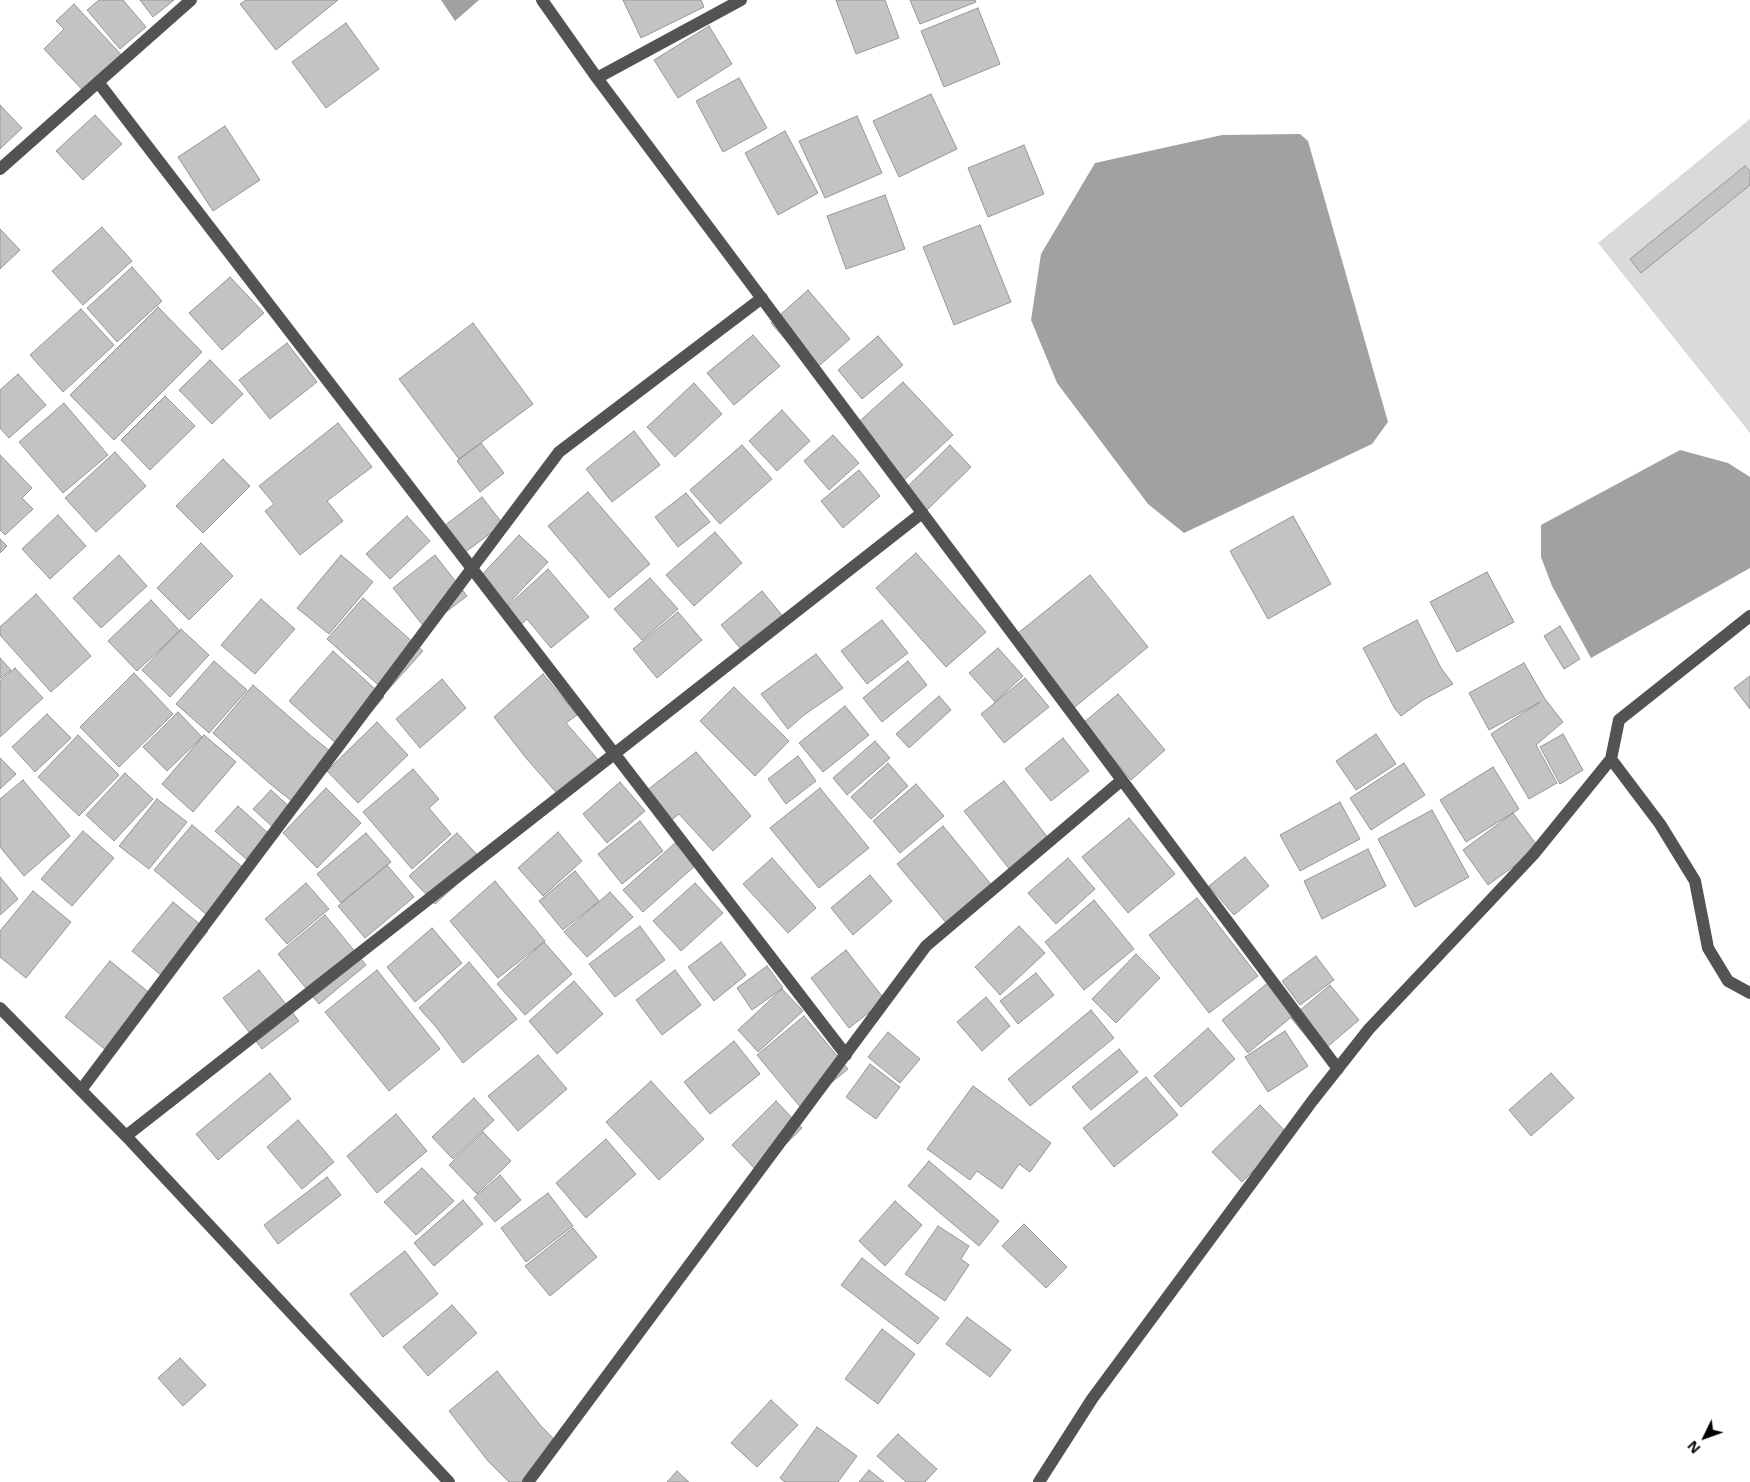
<!DOCTYPE html>
<style>
body{margin:0}
#map{position:relative;width:1750px;height:1482px;overflow:hidden;background:#fff;font-family:"Open Sans",sans-serif}
canvas{display:block}
.north{position:absolute;left:1680px;top:1412px;width:50px;height:50px;-webkit-text-stroke:4px #fff;paint-order:stroke;rotate:228deg;font-size:14px;font-weight:700;line-height:20px;text-align:center;color:#000}
.north::after{content:'';display:block;margin:auto;width:18px;height:22px;background:#000;clip-path:polygon(50% 0,100% 100%,50% 72%,0 100%)}
</style>
<div id="map">
<canvas width="1750" height="1482"></canvas>
<div class="north">N</div>
</div>
<script>
const context = document.querySelector('canvas').getContext('2d');
context.lineJoin = 'round';
function paint(path, color) {
  context.fillStyle = color;
  context.fill(path, 'evenodd');
}
function shape(rows) {
  const path = new Path2D();
  for (const r of rows) {
    path.moveTo(r[0], r[1]);
    for (let i = 2; i < r.length; i += 2) path.lineTo(r[i], r[i + 1]);
  }
  return path;
}
function strokePath(path, color, width, dash) {
  context.strokeStyle = color;
  context.lineWidth = width;
  context.lineCap = dash ? 'butt' : 'round';
  context.setLineDash(dash || []);
  context.stroke(path);
}
paint(shape([
 [1750,119,1750,433,1598,243]
]), '#dadada');
paint(shape([
 [441,0,479,0,455,21],
 [1300,134,1308,141,1388,422,1372,444,1184,533,1148,504,1057,383,1031,320,1041,254,1095,163,1222,135],
 [1680,450,1728,463,1750,477,1750,568,1591,658,1552,586,1541,557,1541,525]
]), '#a1a1a1');
const building = shape([
 [99,0,123,0,146,27,120,49,87,10,99,0],
 [140,0,174,0,153,17,140,0],
 [246,0,338,0,276,50,240,4,246,0],
 [623,0,701,0,704,7,641,38,623,0],
 [836,0,885,0,899,38,856,54,836,0],
 [910,0,975,0,976,2,920,24,910,0],
 [74,4,127,61,89,97,44,49,64,29,56,21,74,4],
 [978,8,1000,64,944,87,921,31,978,8],
 [346,23,379,69,326,108,292,62,346,23],
 [709,26,732,64,678,98,654,60,709,26],
 [739,78,767,128,723,152,696,101,739,78],
 [931,94,957,149,899,177,873,121,931,94],
 [0,105,22,128,0,149,0,105],
 [95,115,122,144,83,180,56,151,95,115],
 [857,116,882,173,825,198,799,141,857,116],
 [225,126,260,180,213,211,178,157,225,126],
 [785,131,818,193,778,215,745,153,785,131],
 [1024,145,1044,194,988,217,968,168,1024,145],
 [1745,166,1750,171,1750,185,1641,273,1630,259,1745,166],
 [885,195,905,249,846,269,827,216,885,195],
 [980,225,1011,302,954,325,923,247,980,225],
 [102,227,132,261,83,305,52,271,102,227],
 [0,229,20,250,0,269,0,229],
 [132,267,162,301,117,342,87,308,132,267],
 [230,277,264,313,222,350,189,313,230,277],
 [808,290,850,339,813,371,771,323,808,290],
 [158,307,202,352,114,440,70,395,158,307],
 [81,309,114,345,63,392,30,355,81,309],
 [473,323,533,404,459,459,399,379,473,323],
 [753,335,780,366,734,405,707,373,753,335],
 [878,336,903,365,862,399,838,370,878,336],
 [287,343,317,382,270,419,239,380,287,343],
 [210,360,243,394,212,424,179,390,210,360],
 [18,374,46,405,9,438,0,428,0,390,18,374],
 [903,382,953,435,902,482,852,428,903,382],
 [694,383,722,414,675,457,647,427,694,383],
 [165,396,195,426,150,470,121,440,165,396],
 [64,403,108,455,63,493,19,442,64,403],
 [782,410,810,441,777,471,749,441,782,410],
 [338,423,372,467,327,501,343,521,300,555,265,511,274,504,259,486,338,423],
 [634,431,660,465,612,502,586,469,634,431],
 [833,435,859,463,829,490,804,461,833,435],
 [481,443,504,473,480,492,457,461,481,443],
 [742,445,772,479,720,524,690,490,742,445],
 [950,445,971,467,926,511,905,489,950,445],
 [115,452,146,486,96,532,65,498,115,452],
 [0,455,32,488,22,498,33,509,5,535,0,530,0,455],
 [223,459,250,486,203,533,176,506,223,459],
 [859,470,880,496,843,528,821,501,859,470],
 [588,492,650,564,609,598,548,526,588,492],
 [686,493,710,522,678,547,655,517,686,493],
 [482,497,503,524,460,556,440,529,482,497],
 [58,515,86,546,50,579,22,549,58,515],
 [407,516,430,541,390,579,366,554,407,516],
 [1293,516,1331,584,1268,619,1230,551,1293,516],
 [715,532,742,563,694,606,666,575,715,532],
 [519,535,548,562,507,605,479,578,519,535],
 [0,539,7,546,0,553,0,539],
 [201,543,233,576,189,620,157,588,201,543],
 [916,553,986,632,946,667,876,588,916,553],
 [119,555,147,586,101,628,73,598,119,555],
 [341,555,373,582,329,634,297,608,341,555],
 [435,555,467,596,425,628,393,588,435,555],
 [548,569,589,617,551,648,527,619,515,630,500,613,548,569],
 [1487,572,1514,622,1457,652,1430,602,1487,572],
 [1090,575,1148,647,1070,711,1012,638,1090,575],
 [650,578,678,609,642,640,614,609,650,578],
 [762,591,785,619,744,653,721,625,762,591],
 [36,594,91,656,51,692,0,635,0,627,36,594],
 [363,598,423,651,386,692,327,639,363,598],
 [261,599,295,629,255,674,221,645,261,599],
 [151,600,180,631,137,671,108,641,151,600],
 [678,612,702,640,657,678,633,649,678,612],
 [882,620,908,653,867,684,841,651,882,620],
 [1417,620,1441,668,1453,684,1423,700,1401,716,1395,709,1363,648,1417,620],
 [1560,626,1580,659,1564,669,1544,636,1560,626],
 [181,629,209,655,170,697,142,670,181,629],
 [998,648,1023,676,995,702,969,673,998,648],
 [333,651,384,697,340,747,289,701,333,651],
 [816,654,843,688,804,715,788,729,761,694,816,654],
 [0,658,11,670,0,679,0,658],
 [214,661,247,690,209,733,176,704,214,661],
 [908,661,927,685,882,722,863,698,908,661],
 [1524,663,1545,699,1563,722,1536,745,1557,783,1529,799,1491,734,1540,702,1489,730,1469,693,1524,663],
 [15,668,43,698,0,737,0,681,15,668],
 [134,673,173,714,119,767,80,727,134,673],
 [543,674,577,715,566,723,601,763,561,798,526,758,494,717,543,674],
 [1750,676,1750,709,1734,688,1750,676],
 [1025,678,1049,707,1004,743,981,714,1025,678],
 [442,679,466,708,420,748,396,719,442,679],
 [253,685,310,735,336,756,298,806,269,783,213,733,253,685],
 [734,687,789,741,755,776,700,721,734,687],
 [1118,694,1165,750,1131,780,1083,723,1118,694],
 [939,696,951,710,909,748,896,734,939,696],
 [845,706,869,735,823,772,799,743,845,706],
 [178,712,202,737,167,771,143,747,178,712],
 [47,714,71,738,35,772,12,747,47,714],
 [377,722,408,755,358,803,327,771,377,722],
 [1376,734,1396,764,1356,790,1336,761,1376,734],
 [1563,734,1583,770,1560,784,1540,747,1563,734],
 [78,735,119,775,79,816,38,777,78,735],
 [204,735,236,762,193,812,162,784,204,735],
 [1063,738,1089,771,1051,801,1025,769,1063,738],
 [875,741,890,758,847,795,833,778,875,741],
 [696,752,751,816,713,851,679,814,670,821,646,791,696,752],
 [798,756,816,781,786,804,768,779,798,756],
 [0,758,16,774,0,789,0,758],
 [888,763,908,786,871,819,851,797,888,763],
 [1404,763,1425,795,1371,830,1350,798,1404,763],
 [1493,767,1519,809,1466,842,1440,800,1493,767],
 [413,769,439,799,429,808,451,834,412,869,363,812,413,769],
 [125,773,153,799,114,841,86,815,125,773],
 [23,780,70,836,24,876,0,847,0,799,23,780],
 [1004,781,1049,839,1010,870,964,811,1004,781],
 [620,782,645,811,607,843,583,814,620,782],
 [916,784,944,816,900,853,873,821,916,784],
 [326,788,361,823,317,868,283,833,326,788],
 [820,788,869,848,819,888,770,828,820,788],
 [271,790,293,810,276,830,253,809,271,790],
 [157,799,187,822,149,869,119,846,157,799],
 [1340,802,1360,839,1300,871,1280,835,1340,802],
 [238,806,268,833,246,859,215,831,238,806],
 [1432,810,1469,877,1415,907,1378,839,1432,810],
 [1513,813,1539,848,1488,885,1463,850,1513,813],
 [1129,818,1175,874,1128,913,1082,857,1129,818],
 [640,821,663,851,622,884,598,854,640,821],
 [192,825,245,869,207,915,154,870,192,825],
 [943,826,994,888,948,925,897,864,943,826],
 [83,831,114,858,72,906,41,879,83,831],
 [558,832,582,861,543,896,518,868,558,832],
 [366,833,391,862,341,903,317,874,366,833],
 [457,833,483,861,435,904,409,876,457,833],
 [675,843,696,865,643,912,623,890,675,843],
 [1368,849,1386,886,1322,919,1304,881,1368,849],
 [1245,857,1269,886,1234,915,1209,886,1245,857],
 [772,858,816,908,788,933,743,884,772,858],
 [1068,858,1095,889,1056,924,1028,893,1068,858],
 [387,865,414,897,365,938,338,906,387,865],
 [575,871,599,901,563,930,539,901,575,871],
 [870,875,892,901,853,935,831,908,870,875],
 [0,877,18,899,0,915,0,877],
 [495,881,545,941,498,978,450,921,495,881],
 [306,883,329,909,287,944,265,919,306,883],
 [695,883,723,913,681,951,653,921,695,883],
 [33,891,71,922,26,978,0,957,0,931,33,891],
 [610,892,633,917,587,957,564,932,610,892],
 [1197,898,1258,976,1209,1013,1149,935,1197,898],
 [1094,900,1134,949,1084,990,1045,942,1094,900],
 [173,902,208,931,167,980,132,951,173,902],
 [325,915,366,965,319,1004,278,954,325,915],
 [640,926,665,960,615,997,589,964,640,926],
 [1019,926,1045,953,1000,995,975,967,1019,926],
 [432,928,462,963,415,1002,387,967,432,928],
 [544,942,572,974,525,1015,497,984,544,942],
 [721,942,746,975,714,1001,688,967,721,942],
 [846,950,885,1000,849,1028,811,978,846,950],
 [1136,954,1160,978,1116,1023,1092,999,1136,954],
 [1316,956,1334,980,1300,1005,1282,981,1316,956],
 [110,961,151,994,107,1051,65,1017,110,961],
 [469,962,517,1019,463,1063,436,1027,419,1008,469,962],
 [767,966,783,988,752,1010,737,988,767,966],
 [259,970,299,1021,262,1049,223,998,259,970],
 [377,970,440,1049,389,1091,325,1012,377,970],
 [675,970,701,1005,662,1035,636,1000,675,970],
 [1036,973,1054,995,1018,1024,1000,1001,1036,973],
 [574,981,603,1014,557,1054,529,1021,574,981],
 [1269,982,1295,1014,1248,1053,1222,1020,1269,982],
 [1330,985,1359,1020,1320,1053,1291,1018,1330,985],
 [782,989,803,1011,758,1052,738,1030,782,989],
 [986,997,1010,1026,982,1051,957,1022,986,997],
 [1091,1010,1114,1038,1030,1106,1008,1079,1091,1010],
 [804,1016,848,1069,801,1108,757,1055,804,1016],
 [1208,1028,1235,1059,1181,1107,1154,1076,1208,1028],
 [1285,1031,1308,1066,1268,1092,1245,1057,1285,1031],
 [888,1032,920,1059,900,1083,868,1057,888,1032],
 [734,1041,760,1074,710,1114,684,1082,734,1041],
 [1119,1049,1138,1072,1091,1110,1072,1087,1119,1049],
 [538,1055,567,1089,518,1131,488,1096,538,1055],
 [870,1064,900,1087,876,1119,846,1097,870,1064],
 [270,1073,291,1099,218,1160,196,1134,270,1073],
 [1551,1073,1574,1098,1531,1136,1509,1110,1551,1073],
 [1146,1077,1178,1115,1114,1167,1083,1128,1146,1077],
 [651,1081,704,1139,659,1180,606,1122,651,1081],
 [973,1086,1051,1143,1030,1172,1019,1164,1002,1189,977,1171,970,1180,927,1149,973,1086],
 [474,1098,494,1120,453,1159,432,1137,474,1098],
 [776,1101,802,1128,758,1172,732,1145,776,1101],
 [1260,1105,1289,1135,1242,1182,1212,1152,1260,1105],
 [396,1114,427,1151,377,1193,347,1156,396,1114],
 [298,1120,334,1162,302,1189,267,1147,298,1120],
 [483,1132,511,1161,477,1194,449,1165,483,1132],
 [606,1139,636,1174,586,1218,556,1183,606,1139],
 [929,1161,999,1221,979,1246,908,1186,929,1161],
 [422,1168,454,1201,416,1235,384,1202,422,1168],
 [500,1175,521,1200,495,1222,474,1198,500,1175],
 [327,1177,341,1195,278,1244,264,1225,327,1177],
 [548,1193,573,1226,526,1262,501,1228,548,1193],
 [463,1200,483,1224,434,1266,414,1243,463,1200],
 [895,1201,922,1225,885,1266,859,1241,895,1201],
 [1024,1224,1067,1267,1046,1288,1002,1246,1024,1224],
 [938,1226,969,1246,961,1259,969,1265,945,1301,905,1274,938,1226],
 [573,1228,597,1257,550,1296,525,1266,573,1228],
 [405,1251,438,1294,383,1337,350,1294,405,1251],
 [862,1258,939,1318,918,1344,841,1285,862,1258],
 [452,1305,477,1333,428,1376,403,1347,452,1305],
 [967,1317,1011,1350,990,1377,946,1344,967,1317],
 [882,1329,915,1354,878,1404,845,1379,882,1329],
 [180,1358,206,1385,183,1406,158,1378,180,1358],
 [497,1371,541,1426,560,1445,523,1482,509,1482,488,1461,449,1411,497,1371],
 [771,1400,798,1425,757,1467,731,1443,771,1400],
 [817,1427,857,1456,838,1482,785,1482,780,1478,817,1427],
 [898,1434,937,1469,925,1482,906,1482,877,1456,898,1434],
 [869,1470,884,1482,859,1482,869,1470],
 [677,1471,689,1482,667,1482,677,1471]
]);
paint(building, '#c3c3c3');
strokePath(building, '#979797', 1);
strokePath(shape([
 [542,0,597,78,1338,1069],
 [597,78,741,0],
 [98,82,846,1055],
 [0,169,191,0],
 [1611,759,1619,720,1750,616],
 [0,1008,126,1136,449,1482],
 [81,1090,559,452,762,298],
 [126,1136,922,513],
 [528,1482,926,946,1122,780],
 [1039,1482,1092,1399,1313,1100,1369,1029,1533,855,1611,759,1660,824,1695,881,1708,948,1728,981,1750,993]
]), '#535353', 12);
</script>
